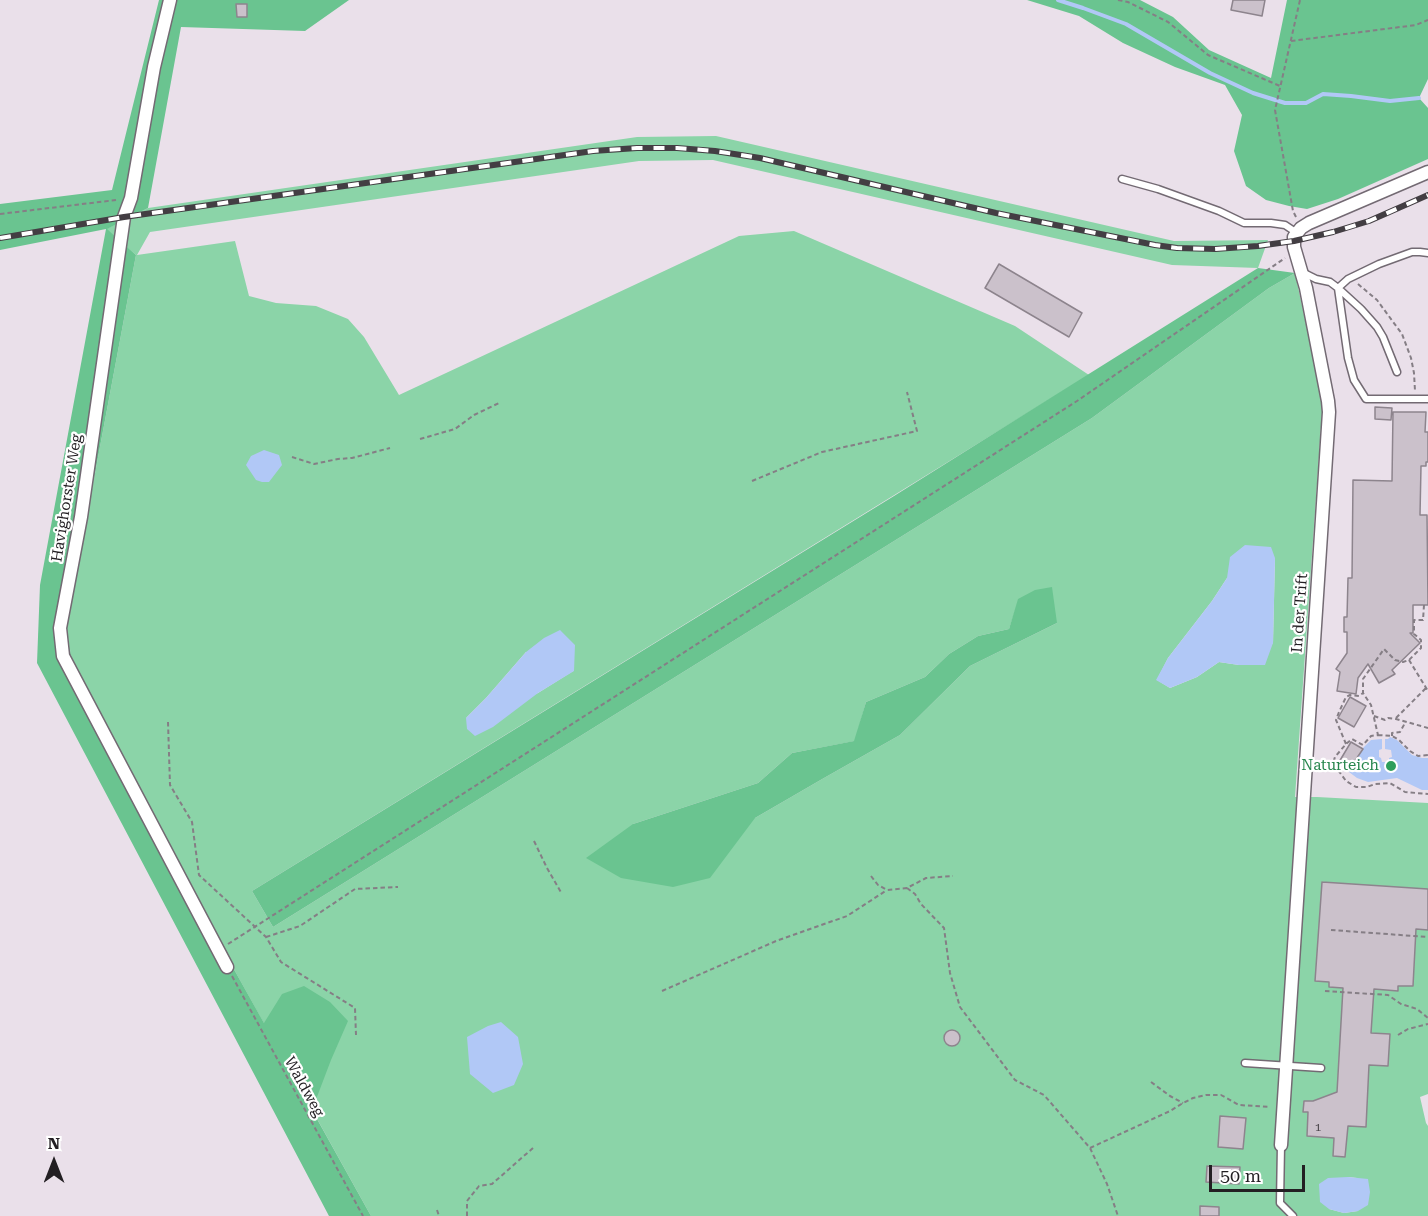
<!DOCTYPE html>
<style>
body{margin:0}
#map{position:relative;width:1428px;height:1216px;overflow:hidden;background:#eae0ea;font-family:"Roboto Serif",serif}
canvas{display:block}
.north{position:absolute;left:24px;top:1132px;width:60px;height:60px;-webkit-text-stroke:4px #fff;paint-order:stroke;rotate:0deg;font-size:16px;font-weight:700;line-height:24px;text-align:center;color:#231f23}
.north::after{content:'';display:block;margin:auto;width:21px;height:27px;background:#231f23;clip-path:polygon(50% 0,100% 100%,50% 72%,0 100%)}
.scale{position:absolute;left:1209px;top:1165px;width:96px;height:27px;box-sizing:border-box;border:3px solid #231f23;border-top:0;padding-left:8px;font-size:18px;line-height:21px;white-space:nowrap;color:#231f23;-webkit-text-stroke:4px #fff;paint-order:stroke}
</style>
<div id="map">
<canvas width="1428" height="1216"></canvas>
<div class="north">N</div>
<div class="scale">50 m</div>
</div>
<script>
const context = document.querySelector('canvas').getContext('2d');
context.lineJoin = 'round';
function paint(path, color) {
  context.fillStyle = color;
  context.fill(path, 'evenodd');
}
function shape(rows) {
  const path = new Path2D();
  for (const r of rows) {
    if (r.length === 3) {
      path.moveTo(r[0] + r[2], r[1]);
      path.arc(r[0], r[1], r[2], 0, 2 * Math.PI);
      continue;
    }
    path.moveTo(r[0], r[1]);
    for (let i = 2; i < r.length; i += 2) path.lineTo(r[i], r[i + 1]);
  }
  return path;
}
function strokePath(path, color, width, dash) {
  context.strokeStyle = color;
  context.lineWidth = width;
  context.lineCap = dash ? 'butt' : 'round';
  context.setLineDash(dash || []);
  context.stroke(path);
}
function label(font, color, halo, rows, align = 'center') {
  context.font = font + ' "Roboto Serif",serif';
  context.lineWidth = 4.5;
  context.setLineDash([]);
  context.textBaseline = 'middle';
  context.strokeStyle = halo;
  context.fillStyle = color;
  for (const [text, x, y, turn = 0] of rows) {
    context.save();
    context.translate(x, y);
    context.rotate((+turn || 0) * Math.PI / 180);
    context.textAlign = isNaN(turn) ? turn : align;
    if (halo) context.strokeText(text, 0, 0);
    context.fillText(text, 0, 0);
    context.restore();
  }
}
paint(shape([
 [716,136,1174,241,1268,240,1258,268,1172,265,713,160,639,161,150,232,137,255,235,241,249,296,276,303,316,306,348,319,364,337,399,395,739,236,794,231,1015,326,1089,375,252,891,273,927,1092,418,1269,288,1295,273,1320,390,1322,412,1295,797,1317,797,1428,803,1428,1094,1420,1097,1426,1123,1428,1126,1428,1216,371,1216,226,955,72,660,66,628,136,255,106,229,148,208,637,137],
 [1275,558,1273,643,1239,665,1219,662,1197,677,1170,688,1157,680,1168,658,1212,601,1227,578],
 [1019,599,1057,623,970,666,900,735,824,778,755,818,633,824,758,783,792,753,855,741,866,702,925,677,949,654,978,636,1009,629],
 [526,652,573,671,538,693,466,718,486,698],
 [1348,1177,1357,1178,1358,1211,1344,1213,1329,1209]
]), '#8bd4a8');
paint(shape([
 [159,0,349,0,305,31,181,27,148,208,107,229,136,255,66,628,72,660,226,955,264,1023,282,994,304,986,330,1002,348,1021,331,1060,312,1110,371,1216,329,1216,37,663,40,585,106,229,0,250,0,204,112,190],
 [1027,0,1140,0,1173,17,1209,50,1271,78,1287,0,1428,0,1428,79,1419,98,1428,108,1428,159,1338,199,1307,209,1289,206,1266,200,1246,186,1234,151,1242,115,1225,85,1175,67,1123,43,1079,16],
 [1258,268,1295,273,1269,288,1092,418,273,927,252,891,894,496],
 [1052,587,1057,623,970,666,900,735,824,778,755,818,710,878,673,887,621,878,586,858,633,824,758,783,792,753,854,741,866,702,925,677,949,654,978,636,1009,629,1018,599,1035,590]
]), '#6ac490');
paint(shape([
 [264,450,279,455,282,465,269,482,262,482,256,480,246,465,251,456],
 [1245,545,1271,547,1275,558,1273,643,1265,665,1239,665,1219,662,1197,677,1170,688,1156,680,1168,658,1212,601,1227,578,1230,557],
 [560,630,575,645,574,671,538,693,493,727,475,736,467,729,466,718,486,698,526,652,544,638],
 [1390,737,1397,740,1412,755,1422,758,1428,758,1428,790,1422,790,1397,778,1368,782,1357,778,1349,772,1349,769,1351,770,1363,748,1371,740,1382,739,1382,749,1379,750,1379,757,1381,758,1382,762,1389,762,1389,758,1392,757,1391,750,1385,749,1385,739,1388,739],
 [501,1022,518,1037,523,1064,514,1085,493,1093,470,1074,467,1037,488,1026],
 [1348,1177,1368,1179,1370,1192,1368,1205,1358,1211,1344,1213,1329,1209,1320,1202,1319,1184,1328,1178]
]), '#b1c8f6');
strokePath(shape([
 [1058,0,1083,8,1126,24,1210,73,1253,93,1285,103,1306,103,1323,94,1351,96,1390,101,1419,98]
]), '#b1c8f6', 4);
const building = shape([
 [1233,0,1265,0,1262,16,1231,10,1233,0],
 [236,4,247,4,247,17,237,17,236,4],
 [999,264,1082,313,1069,337,985,288,999,264],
 [1375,407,1392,408,1391,420,1375,419,1375,407],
 [1393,412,1426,412,1425,432,1428,432,1428,462,1426,462,1426,466,1421,466,1420,515,1427,515,1428,605,1413,605,1413,633,1410,633,1420,643,1392,670,1395,674,1379,683,1368,664,1358,678,1356,694,1337,691,1340,672,1336,669,1347,653,1347,632,1344,632,1344,617,1347,617,1348,578,1352,578,1353,480,1392,481,1393,412],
 [1350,697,1366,706,1354,727,1338,718,1350,697],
 [1351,742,1363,749,1350,768,1339,762,1351,742],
 [1322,882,1428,889,1428,930,1416,929,1413,986,1398,986,1398,991,1374,989,1371,1033,1390,1034,1388,1066,1369,1065,1366,1127,1348,1126,1345,1157,1333,1156,1334,1138,1307,1136,1308,1112,1303,1112,1304,1101,1313,1101,1337,1092,1343,988,1329,987,1329,982,1315,981,1322,882],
 [952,1038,8],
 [1220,1116,1246,1118,1243,1149,1218,1147,1220,1116],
 [1207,1166,1240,1167,1239,1184,1206,1182,1207,1166],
 [1200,1206,1219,1207,1219,1216,1200,1216,1200,1206]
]);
paint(building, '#cbc1cb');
strokePath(building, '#8d848d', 1.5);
const service = shape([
 [1122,179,1158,189,1219,211,1244,223,1271,223,1285,225,1297,233],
 [1302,272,1316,279,1330,282,1338,288,1348,358,1354,380,1366,399,1428,399],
 [1397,372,1383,337,1377,327,1361,309,1338,288,1348,279,1379,264,1412,252,1420,252,1428,253],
 [1245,1063,1321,1068],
 [1281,1145,1280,1203,1293,1216]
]);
const minor = shape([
 [170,0,154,67,131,198,124,217,81,517,60,628,63,656,227,967],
 [1281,1145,1329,412,1328,401,1306,288,1294,247,1294,237,1301,228,1309,223,1428,172]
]);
strokePath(service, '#736a73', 9);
strokePath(minor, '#736a73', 15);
strokePath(shape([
 [1118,0,1128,2,1168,22,1208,55,1280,86],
 [1291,41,1416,25,1428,20],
 [0,214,116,200],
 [1296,217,1293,211,1275,110,1300,0],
 [1358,284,1377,300,1402,334,1411,358,1414,373,1415,391],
 [420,439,455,429,474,415,501,402],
 [292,457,314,464,338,459,352,458,390,448],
 [752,481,822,452,917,431,907,392],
 [1424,605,1423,620,1414,620,1414,634,1421,640,1421,648,1409,660,1403,662,1395,660,1384,649,1363,679,1363,693,1371,705,1378,735,1371,736,1363,745,1352,739,1346,744,1335,757,1333,763,1346,781,1356,787,1367,787,1375,784,1390,783,1405,792,1428,794],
 [1409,660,1428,691],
 [1374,716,1385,720,1388,718,1396,719,1428,728],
 [1396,718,1426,688],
 [168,722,170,785,192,822,199,875,266,937,281,962,355,1008,356,1035],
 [1378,735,1392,736,1399,740,1410,751,1418,756,1428,755],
 [1392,736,1392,733,1400,732,1405,723],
 [1346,744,1336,720,1339,712,1346,697,1350,695,1359,696,1363,693],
 [534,841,547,868,562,894],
 [871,876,878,885,887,890,907,888,926,878,953,876],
 [907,888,915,894,921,904,944,928,950,973,960,1007,1015,1080,1044,1095,1090,1148,1107,1184,1118,1216],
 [1331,930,1428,937],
 [266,937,300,926,355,889,398,887],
 [228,944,1077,401,1285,258],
 [232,976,363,1216],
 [662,991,776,941,847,916,887,890],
 [1325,991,1388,995,1401,1004,1417,1009,1428,1018],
 [1398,1035,1408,1029,1428,1024],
 [1151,1082,1170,1096,1183,1103],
 [1090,1148,1170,1111,1183,1103,1193,1098,1206,1095,1221,1095,1239,1105,1270,1107],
 [437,1210,439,1216],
 [467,1216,467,1201,479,1186,492,1184,533,1148]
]), '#857e85', 2, [4.5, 3]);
strokePath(service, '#fff', 6);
strokePath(minor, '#fff', 12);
const rail = shape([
 [0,238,124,217,593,151,637,148,677,148,715,151,760,158,996,213,1155,245,1177,248,1215,249,1258,246,1294,241,1333,232,1369,221,1428,195]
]);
strokePath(rail, '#433e43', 6);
strokePath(rail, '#fff', 4, [11]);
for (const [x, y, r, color] of [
 [1391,766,6,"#2e9e5b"]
]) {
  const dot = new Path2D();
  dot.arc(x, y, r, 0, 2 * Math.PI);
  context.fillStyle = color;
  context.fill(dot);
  strokePath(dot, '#fff', 2);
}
label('12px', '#4d484d', null, [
 ["1",1318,1127]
]);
label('15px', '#231f23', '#fff', [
 ["Havighorster Weg",67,498,-81],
 ["In der Trift",1300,613,-86],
 ["Waldweg",304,1087,61]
]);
label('15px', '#27864d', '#fff', [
 ["Naturteich",1379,766]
], 'right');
</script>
